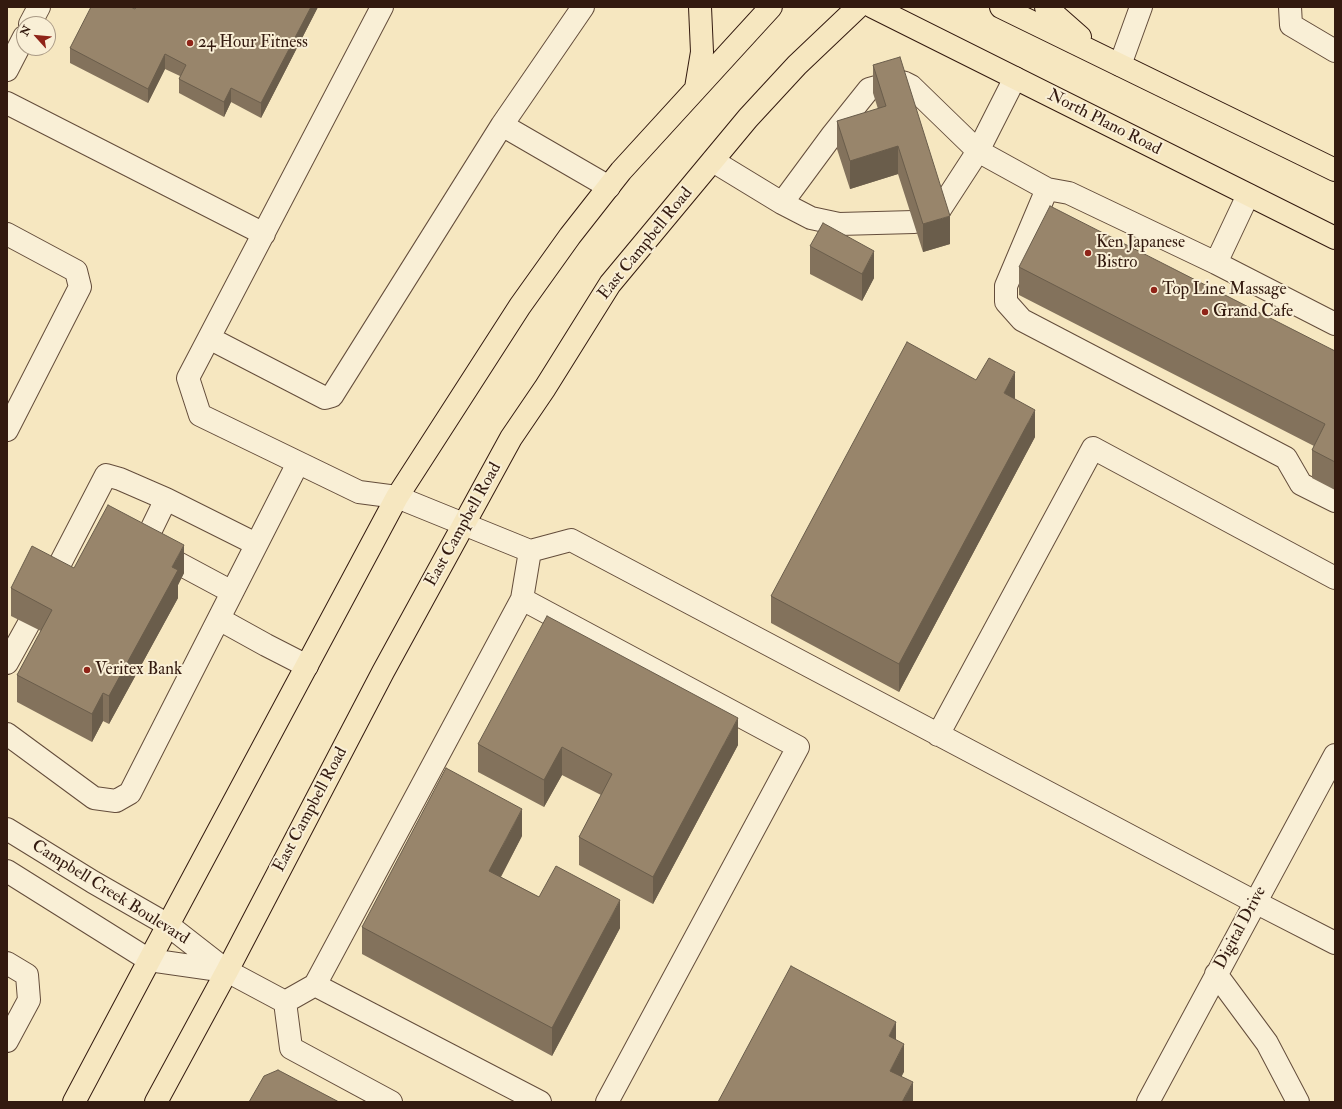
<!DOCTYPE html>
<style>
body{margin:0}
#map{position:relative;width:1342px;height:1109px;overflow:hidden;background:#f6e7c0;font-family:"IM FELL Double Pica",serif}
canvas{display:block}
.frame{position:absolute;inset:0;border:8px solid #331a0f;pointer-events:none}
.north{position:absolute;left:16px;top:16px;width:40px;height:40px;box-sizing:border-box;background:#f9efd6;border:1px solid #aa9a86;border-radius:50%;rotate:297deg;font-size:11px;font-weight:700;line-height:16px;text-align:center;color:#331a0f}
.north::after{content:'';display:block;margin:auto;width:14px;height:18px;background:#8f2418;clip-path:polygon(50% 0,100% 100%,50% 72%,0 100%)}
</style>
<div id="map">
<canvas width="1342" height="1109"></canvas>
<div class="frame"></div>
<div class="north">N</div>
</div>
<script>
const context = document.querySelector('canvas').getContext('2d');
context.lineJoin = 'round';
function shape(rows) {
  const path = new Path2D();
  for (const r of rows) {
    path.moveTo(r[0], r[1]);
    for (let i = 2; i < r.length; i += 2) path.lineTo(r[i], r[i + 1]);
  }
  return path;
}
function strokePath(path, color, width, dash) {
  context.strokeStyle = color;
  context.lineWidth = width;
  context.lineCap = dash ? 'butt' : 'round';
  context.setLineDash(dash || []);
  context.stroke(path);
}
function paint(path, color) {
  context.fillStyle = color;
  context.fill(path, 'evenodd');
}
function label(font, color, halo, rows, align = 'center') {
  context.font = font + ' "IM FELL Double Pica",serif';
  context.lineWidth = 4;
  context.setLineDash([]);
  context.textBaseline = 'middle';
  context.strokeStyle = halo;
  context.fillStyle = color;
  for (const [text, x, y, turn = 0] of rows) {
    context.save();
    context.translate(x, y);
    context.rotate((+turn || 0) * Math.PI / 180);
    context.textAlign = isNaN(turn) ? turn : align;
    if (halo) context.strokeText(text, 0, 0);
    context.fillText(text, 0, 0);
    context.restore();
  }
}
const minor = shape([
 [382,7,188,378,200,415,359,492,397,497,530,551,571,540,1255,902,1335,943],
 [1290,7,1291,25,1335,51],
 [30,24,39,7],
 [1120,65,1141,7],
 [7,70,24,37],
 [7,103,264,234],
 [502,125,609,187],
 [713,161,782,203,833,134,869,89,897,81,905,83,911,86,978,151,1047,189],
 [782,203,811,218,839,224,914,222],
 [939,211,978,151,1015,78],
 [7,234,76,271,80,287,7,430],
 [1216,263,1248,195],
 [1335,324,1216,263,1069,193,1047,189,1006,286,1006,302,1022,320,1286,458,1301,484,1335,501],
 [209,338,325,398,332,396,502,125,583,7],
 [166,499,256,544],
 [530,551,522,599,798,747,607,1102],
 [50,583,106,475,120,479,166,499,149,534,151,547,163,555,232,592],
 [219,619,266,645,307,666],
 [7,663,28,625],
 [7,734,94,798,116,801,130,793,298,463],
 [938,735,1093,448,1335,578],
 [7,829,93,882,168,925,227,971,285,1002,291,1048,391,1102],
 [7,871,149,960,226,971],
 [7,963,27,975,29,1000,7,1041],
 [1216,974,1267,1043,1298,1102],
 [315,985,522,599],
 [285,1002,315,985,540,1102],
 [1148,1102,1335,755]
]);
const major = shape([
 [873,7,1335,238],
 [1001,7,1335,170],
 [1046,7,1080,37],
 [696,88,702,52,700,7],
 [74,1102,168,925,397,497,520,306,570,236,621,171,771,7],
 [156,1102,227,971,383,672,511,438,545,388,610,284,748,118,797,65,858,7]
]);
strokePath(minor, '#644d3b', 24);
strokePath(major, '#331a0f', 24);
strokePath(minor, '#f9efd6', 22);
strokePath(major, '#f6e7c0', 22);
paint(shape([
 [318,7,261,118,231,102,224,117,179,93,179,79,180,76,165,69,148,103,70,63,70,48,135,9],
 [873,65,950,244,923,252,898,174,850,189,837,149,837,121,878,109,873,93],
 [810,246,874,278,862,301,810,274],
 [1019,267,1335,351,1335,490,1312,478,1312,450,1314,446,1019,295],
 [1015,399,1035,437,899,692,771,623,771,596],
 [74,568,184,573,178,585,178,598,109,724,103,721,92,742,17,702,17,675,41,631,11,616,11,588],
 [478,744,738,745,653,904,579,865,579,837,601,795,562,775,544,807,478,772],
 [522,836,501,877,539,897,620,928,552,1056,362,954,362,927]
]), '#83725c');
paint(shape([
 [311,7,318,7,261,118,261,103],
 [165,54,165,69,148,103,148,89],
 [231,88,231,102,224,117,224,102],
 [898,146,898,174,850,189,850,161],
 [950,216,950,244,923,252,923,224],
 [874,251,874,278,862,301,862,274],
 [1015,372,1015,400,1004,393],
 [1035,410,1035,437,899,692,899,664],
 [184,545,184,573,178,585,178,598,109,724,109,696,172,567],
 [103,693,103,721,92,742,92,714],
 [738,718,738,745,653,904,653,877],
 [562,747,562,775,544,807,544,780],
 [522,809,522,836,489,899,489,871],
 [620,900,620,928,552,1056,552,1028],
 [896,1022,896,1050,889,1036],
 [904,1044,904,1072,890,1098,890,1071],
 [913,1082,913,1102,902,1102]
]), '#6a5d4b');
const building = shape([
 [91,7,131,7,135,9,136,7,311,7,261,103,231,88,224,102,179,79,186,65,165,54,148,89,70,48,91,7],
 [900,57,950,216,923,224,898,146,850,161,837,121,886,106,873,65,900,57],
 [1050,206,1335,351,1335,462,1312,450,1325,424,1019,267,1050,206],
 [823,223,874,251,862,274,810,246,823,223],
 [907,342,976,380,989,358,1015,372,1004,393,1035,410,899,664,771,596,907,342],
 [108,505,184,545,172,567,178,570,109,696,103,693,92,714,17,675,52,610,11,588,32,546,74,568,108,505],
 [547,616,738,718,653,877,579,837,612,774,562,747,544,780,478,744,547,616],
 [446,768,522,809,489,871,539,897,556,866,620,900,552,1028,362,927,446,768],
 [791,966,896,1022,889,1036,904,1044,890,1071,913,1082,902,1102,718,1102,791,966],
 [278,1070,339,1102,249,1102,264,1076,278,1070]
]);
paint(building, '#98856b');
strokePath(building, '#6a5d4b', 1);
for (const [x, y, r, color] of [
 [190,43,4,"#8f2418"],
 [1088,253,4,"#8f2418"],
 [1154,290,4,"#8f2418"],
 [1205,312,4,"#8f2418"],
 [87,670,4,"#8f2418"]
]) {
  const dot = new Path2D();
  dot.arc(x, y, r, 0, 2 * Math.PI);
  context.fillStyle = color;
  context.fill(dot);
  strokePath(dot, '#f9efd6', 1.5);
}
label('17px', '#331a0f', '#f9efd6', [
 ["24 Hour Fitness",198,43],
 ["Ken Japanese",1096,243],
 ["Bistro",1096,263],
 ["Top Line Massage",1162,290],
 ["Grand Cafe",1213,312],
 ["Veritex Bank",95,670]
], 'left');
label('17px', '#331a0f', '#f9efd6', [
 ["North Plano Road",1104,123,27],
 ["East Campbell Road",646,244,-51],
 ["East Campbell Road",464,525,-61],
 ["East Campbell Road",311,810,-62],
 ["Campbell Creek Boulevard",110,893,32],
 ["Digital Drive",1241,928,-62]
]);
</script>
